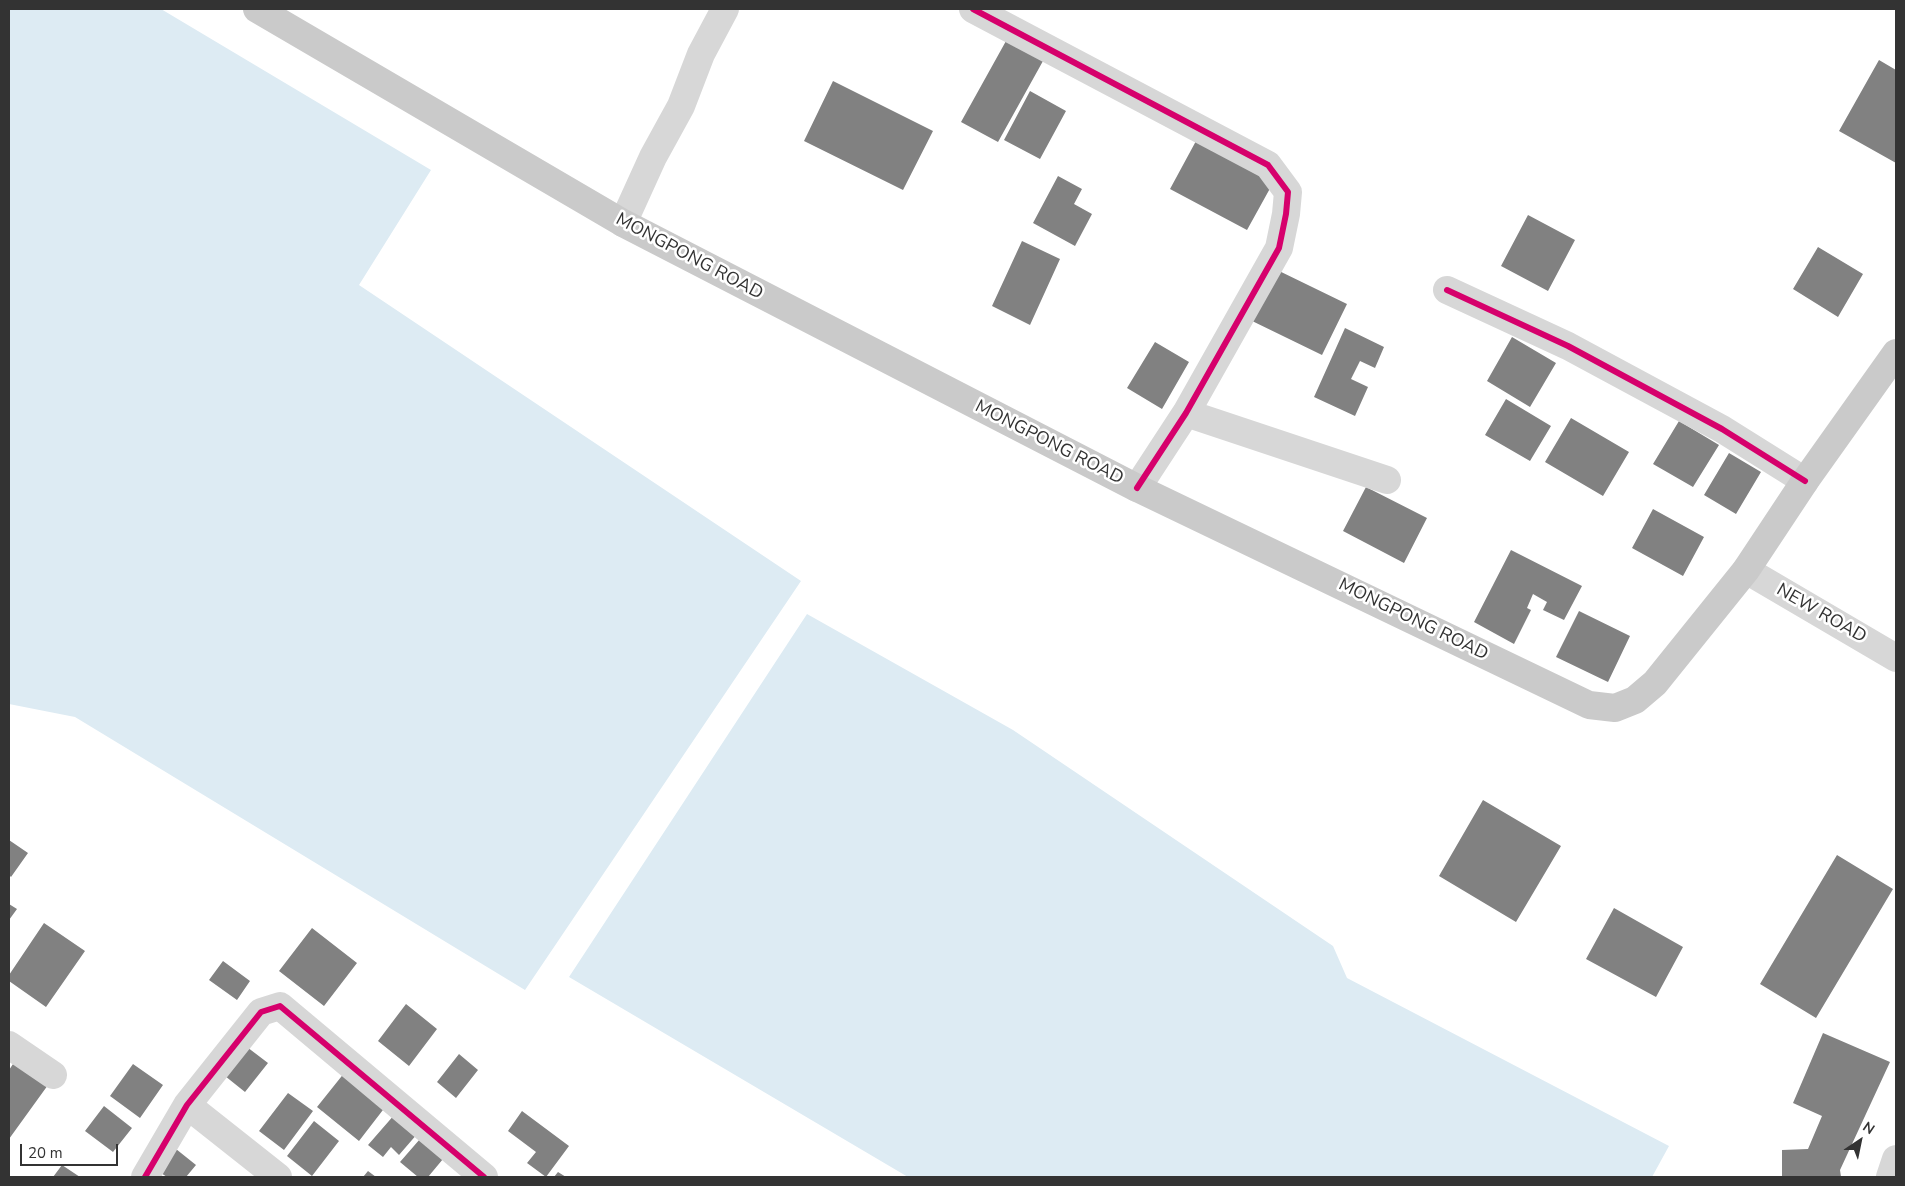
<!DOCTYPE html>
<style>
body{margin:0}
#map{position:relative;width:1905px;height:1186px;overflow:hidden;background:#fff;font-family:"Nunito Sans",sans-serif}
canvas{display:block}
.frame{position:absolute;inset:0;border:10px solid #333;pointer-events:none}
.north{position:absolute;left:1835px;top:1116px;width:50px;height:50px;-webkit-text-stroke:4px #fff;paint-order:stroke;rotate:34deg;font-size:14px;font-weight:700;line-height:20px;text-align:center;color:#333}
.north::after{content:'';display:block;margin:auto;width:18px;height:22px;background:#333;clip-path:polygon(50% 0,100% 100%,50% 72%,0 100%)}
.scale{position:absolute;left:20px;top:1144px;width:98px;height:22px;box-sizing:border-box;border:2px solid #333;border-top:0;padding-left:6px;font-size:15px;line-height:18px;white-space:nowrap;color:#333;-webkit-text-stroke:4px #fff;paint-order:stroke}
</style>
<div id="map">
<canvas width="1905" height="1186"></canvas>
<div class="frame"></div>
<div class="north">N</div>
<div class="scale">20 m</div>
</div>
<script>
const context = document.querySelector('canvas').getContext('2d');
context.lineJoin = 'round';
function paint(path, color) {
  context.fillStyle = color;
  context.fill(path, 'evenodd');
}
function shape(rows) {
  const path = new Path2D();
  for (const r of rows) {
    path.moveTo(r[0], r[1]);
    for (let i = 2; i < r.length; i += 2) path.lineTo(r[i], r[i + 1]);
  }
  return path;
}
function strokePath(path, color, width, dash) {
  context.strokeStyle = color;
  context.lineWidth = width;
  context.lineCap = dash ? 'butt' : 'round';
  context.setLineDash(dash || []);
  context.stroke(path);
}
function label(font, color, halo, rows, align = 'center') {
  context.font = font + ' "Nunito Sans",sans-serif';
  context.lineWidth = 5;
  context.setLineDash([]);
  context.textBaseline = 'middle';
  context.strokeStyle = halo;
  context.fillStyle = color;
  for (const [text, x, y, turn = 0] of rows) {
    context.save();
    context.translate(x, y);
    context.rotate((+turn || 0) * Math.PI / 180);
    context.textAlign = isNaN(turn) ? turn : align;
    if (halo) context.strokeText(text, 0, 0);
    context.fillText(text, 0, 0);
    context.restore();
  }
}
paint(shape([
 [9,9,161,9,431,170,359,285,801,581,525,990,75,717,9,704],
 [807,614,1013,730,1333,946,1347,978,1669,1146,1652,1177,908,1177,569,977]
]), '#ddebf3');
paint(shape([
 [1006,41,1043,61,998,142,961,122],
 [1879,60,1896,70,1896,163,1839,131],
 [833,81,933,131,903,190,804,141],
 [1030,91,1066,111,1040,159,1004,140],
 [1196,141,1273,183,1247,230,1170,189],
 [1058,176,1082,189,1074,204,1092,214,1075,246,1033,223],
 [1528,215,1575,240,1548,291,1501,266],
 [1022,241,1060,259,1030,325,992,306],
 [1818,247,1863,274,1838,317,1793,289],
 [1273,268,1347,304,1322,355,1248,319],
 [1345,328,1384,347,1375,368,1360,361,1351,379,1368,387,1355,416,1314,397],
 [1512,337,1556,363,1530,407,1487,381],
 [1155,342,1189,362,1162,409,1127,388],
 [1506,399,1551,426,1530,461,1485,435],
 [1571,418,1629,452,1603,496,1545,462],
 [1679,421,1719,445,1693,487,1653,464],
 [1729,453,1761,472,1736,514,1704,495],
 [1366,487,1427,518,1404,563,1343,531],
 [1653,509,1704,537,1683,576,1632,548],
 [1511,550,1582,586,1564,620,1543,610,1547,602,1533,594,1527,608,1531,610,1514,644,1474,622],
 [1579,611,1630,636,1608,682,1556,657],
 [1483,800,1561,846,1516,922,1439,876],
 [9,840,28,853,11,877,9,875],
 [1837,855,1893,889,1816,1018,1760,984],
 [9,904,17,909,9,920],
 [1614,908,1683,947,1656,997,1586,959],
 [44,923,85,951,46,1007,9,981,9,975],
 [312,928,357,963,324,1006,279,971],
 [223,961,250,981,237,1000,209,980],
 [406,1004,437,1029,409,1066,378,1041],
 [1823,1033,1890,1062,1840,1170,1841,1177,1782,1177,1782,1150,1808,1149,1822,1116,1793,1103],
 [243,1044,268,1063,245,1092,220,1072],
 [459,1054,478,1070,456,1098,437,1082],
 [15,1061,48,1085,9,1139,9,1070],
 [133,1064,163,1085,140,1118,110,1096],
 [345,1072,386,1106,359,1141,317,1107],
 [288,1093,313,1111,284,1150,259,1131],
 [104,1106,132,1128,113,1152,85,1131],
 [522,1111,569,1146,546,1177,527,1163,536,1152,508,1131],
 [395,1114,418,1133,399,1155,391,1147,383,1157,368,1145],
 [314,1121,339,1141,312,1176,287,1156],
 [420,1139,443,1159,428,1177,418,1177,400,1162],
 [176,1149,196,1165,186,1177,167,1177,158,1171],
 [62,1165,80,1177,53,1177],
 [368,1171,376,1177,363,1177],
 [558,1172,566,1177,554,1177]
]), '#818181');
strokePath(shape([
 [973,9,1268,165,1288,192,1286,214,1279,248,1186,413,1137,488],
 [623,223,653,157,681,106,701,54,725,9],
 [1447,290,1568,346,1722,429,1805,481],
 [1186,413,1387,480],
 [1746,570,1896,658],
 [9,1045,53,1075],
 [187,1105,278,1177],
 [145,1177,187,1105,261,1012,280,1006,484,1177],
 [1890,1177,1896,1159]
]), '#d7d7d7', 28);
strokePath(shape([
 [257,9,623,223,1137,488,1589,705,1615,708,1635,700,1655,683,1746,570,1805,481,1896,353]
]), '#cacaca', 28);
strokePath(shape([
 [973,9,1268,165,1288,192,1286,214,1279,248,1186,413,1137,488],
 [1447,290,1568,346,1722,429,1805,481],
 [145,1177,187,1105,261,1012,280,1006,484,1177]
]), '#d6006c', 6);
label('18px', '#333', '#fff', [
 ["MONGPONG ROAD",689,257,28],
 ["MONGPONG ROAD",1049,443,27],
 ["NEW ROAD",1821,614,30],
 ["MONGPONG ROAD",1413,620,26]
]);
</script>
